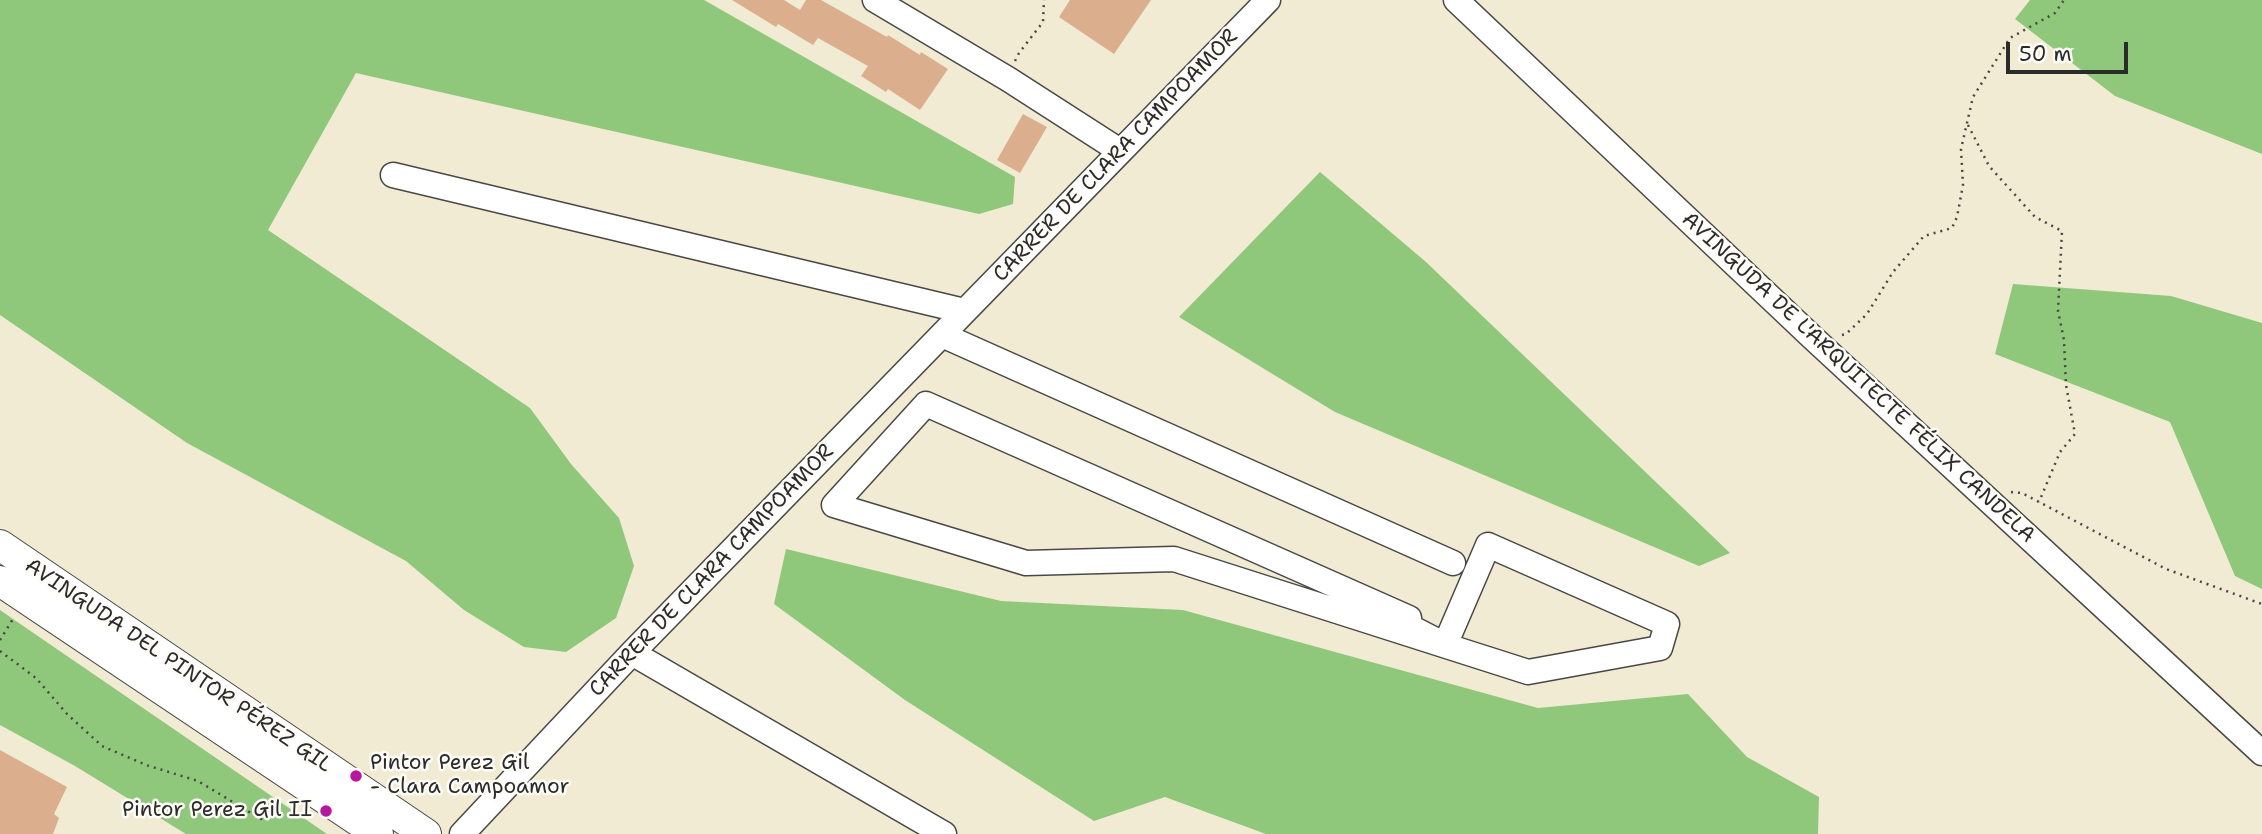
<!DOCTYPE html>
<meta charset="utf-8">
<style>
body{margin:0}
#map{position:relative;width:2262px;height:834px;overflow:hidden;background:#f1ebd4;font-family:"Shantell Sans",sans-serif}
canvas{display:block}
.scale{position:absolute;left:2006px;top:42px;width:122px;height:32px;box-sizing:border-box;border:4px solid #2b2b2b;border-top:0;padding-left:9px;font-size:21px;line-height:24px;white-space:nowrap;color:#2b2b2b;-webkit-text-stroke:5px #fdfcf7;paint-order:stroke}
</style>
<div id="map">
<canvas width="2262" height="834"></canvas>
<div class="scale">50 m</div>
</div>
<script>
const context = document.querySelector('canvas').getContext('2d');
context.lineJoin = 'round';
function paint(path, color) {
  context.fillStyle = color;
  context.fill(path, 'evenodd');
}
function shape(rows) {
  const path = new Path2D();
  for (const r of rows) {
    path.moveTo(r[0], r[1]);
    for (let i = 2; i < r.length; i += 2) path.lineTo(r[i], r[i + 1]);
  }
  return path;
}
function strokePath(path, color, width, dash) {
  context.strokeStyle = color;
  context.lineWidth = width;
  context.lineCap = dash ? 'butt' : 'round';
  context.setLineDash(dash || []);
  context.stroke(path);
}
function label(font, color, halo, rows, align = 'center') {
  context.font = font + ' "Shantell Sans",sans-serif';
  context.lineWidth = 5;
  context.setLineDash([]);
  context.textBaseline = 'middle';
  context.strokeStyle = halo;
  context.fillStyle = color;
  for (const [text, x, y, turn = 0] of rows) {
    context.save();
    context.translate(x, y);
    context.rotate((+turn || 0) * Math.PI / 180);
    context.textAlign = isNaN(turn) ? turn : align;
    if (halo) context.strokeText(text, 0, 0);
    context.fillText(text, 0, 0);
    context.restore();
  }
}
paint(shape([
 [0,0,704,0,1015,177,1013,204,979,214,356,73,268,230,530,408,571,464,619,518,634,566,616,618,566,652,524,647,464,610,406,561,187,443,0,315],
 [2030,0,2262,0,2262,154,2115,96,2015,19],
 [1320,172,1426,262,1730,553,1699,566,1335,412,1179,317],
 [2013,284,2171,296,2262,323,2262,589,2235,576,2170,422,1995,354],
 [786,549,1001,601,1183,610,1538,708,1688,694,1747,757,1819,797,1818,834,1266,834,1165,797,1094,821,905,700,774,604],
 [0,610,13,619,327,834,186,834,75,766,0,725]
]), '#8fc77b');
paint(shape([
 [732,0,784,0,800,10,806,0,821,0,887,37,888,35,920,55,921,52,948,69,920,110,888,89,886,92,861,76,868,66,818,38,813,45,778,24,776,27],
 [1070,0,1151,0,1114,54,1059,17],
 [1023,114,1047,127,1020,173,997,160],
 [0,750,67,787,54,814,59,818,53,834,0,834]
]), '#dbaf8e');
const minor = shape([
 [875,0,1008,79,1120,151],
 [1456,0,1813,338,2262,753],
 [393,175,964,311],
 [942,335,1453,563],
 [926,404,1409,618,1410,627,1445,645,1488,545,1667,624,1660,648,1528,672,1174,559,1026,563,834,505,926,404],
 [632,653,944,834],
 [462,834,632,653,1268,0]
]);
const major = shape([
 [0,545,426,834],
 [0,581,378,834]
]);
strokePath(minor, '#494844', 27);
strokePath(major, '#494844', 32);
strokePath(shape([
 [1015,61,1019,53,1043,22,1044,0],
 [1968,125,1989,166,2035,217,2062,231,2058,311,2064,340,2066,385,2075,434,2060,452,2039,502],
 [1842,335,1846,334,1867,314,1893,272,1924,236,1952,228,1957,217,1963,185,1961,149,1973,97,2010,38,2055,13,2064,0],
 [2011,492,2022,493,2166,569,2262,604],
 [0,640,13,619],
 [0,651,36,678,67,714,102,746,146,765,198,781,261,819,276,799]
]), '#494844', 2.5, [2, 5]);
strokePath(minor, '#fff', 24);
strokePath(major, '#fff', 30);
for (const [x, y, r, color] of [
 [356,776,7,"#b5179e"],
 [326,811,7,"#b5179e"]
]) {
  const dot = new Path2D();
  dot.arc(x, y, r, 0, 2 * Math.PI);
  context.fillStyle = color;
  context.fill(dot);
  strokePath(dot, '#fdfcf7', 2.5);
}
label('21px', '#2b2b2b', '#fdfcf7', [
 ["CARRER DE CLARA CAMPOAMOR",1116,156,-46],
 ["AVINGUDA DE L'ARQUITECTE FÉLIX CANDELA",1858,378,43],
 ["CARRER DE CLARA CAMPOAMOR",712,571,-46],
 ["AVINGUDA DEL PINTOR PÉREZ GIL",178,666,34]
]);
label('21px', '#2b2b2b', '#fdfcf7', [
 ["Pintor Perez Gil",370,764],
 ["- Clara Campoamor",370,788],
 ["Pintor Perez Gil II",312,811,"right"]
], 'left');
</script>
